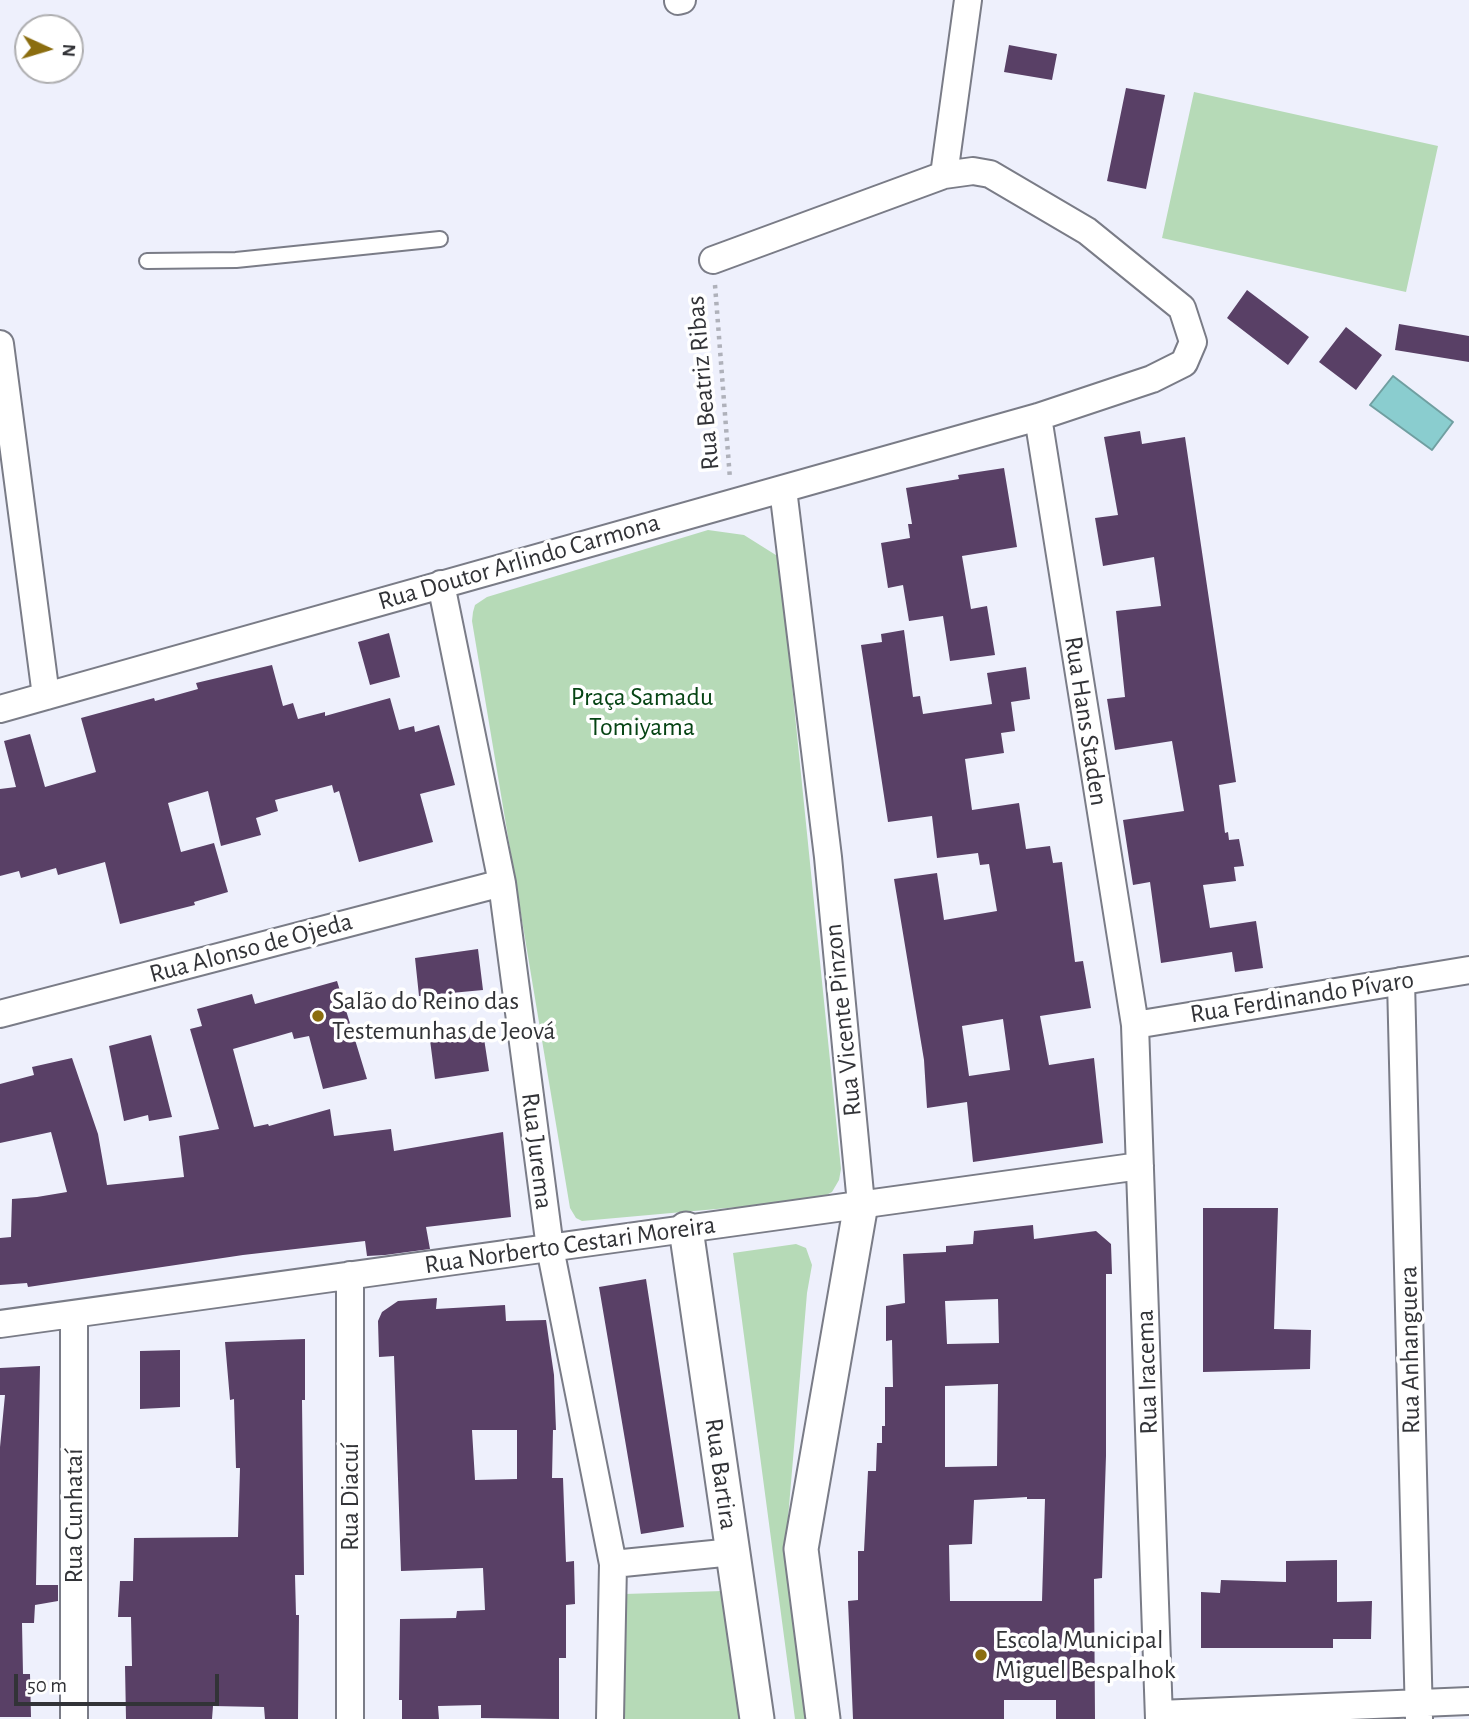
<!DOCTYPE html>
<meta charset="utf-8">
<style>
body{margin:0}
#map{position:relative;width:1469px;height:1719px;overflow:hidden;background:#eef0fc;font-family:"Alegreya Sans",sans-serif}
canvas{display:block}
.north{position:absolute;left:14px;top:14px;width:70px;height:70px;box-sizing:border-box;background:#fff;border:2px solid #adadaf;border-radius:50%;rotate:94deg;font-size:19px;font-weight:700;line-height:28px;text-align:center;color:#323337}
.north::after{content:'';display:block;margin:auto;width:24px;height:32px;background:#8b6d0f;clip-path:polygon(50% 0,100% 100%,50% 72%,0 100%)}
.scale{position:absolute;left:14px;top:1674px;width:205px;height:32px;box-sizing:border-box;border:4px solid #323337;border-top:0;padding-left:9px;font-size:21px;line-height:24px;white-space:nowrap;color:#323337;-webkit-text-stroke:5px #fff;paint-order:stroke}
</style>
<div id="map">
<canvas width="1469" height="1719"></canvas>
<div class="north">N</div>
<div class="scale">50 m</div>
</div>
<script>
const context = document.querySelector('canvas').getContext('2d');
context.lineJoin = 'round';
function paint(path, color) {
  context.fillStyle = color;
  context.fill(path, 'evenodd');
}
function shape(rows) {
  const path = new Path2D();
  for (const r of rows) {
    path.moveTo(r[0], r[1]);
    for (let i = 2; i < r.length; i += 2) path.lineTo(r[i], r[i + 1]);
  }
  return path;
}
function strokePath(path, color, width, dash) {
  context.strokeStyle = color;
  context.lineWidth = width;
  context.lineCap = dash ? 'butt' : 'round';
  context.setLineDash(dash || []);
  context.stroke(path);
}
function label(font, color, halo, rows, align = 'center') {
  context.font = font + ' "Alegreya Sans",sans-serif';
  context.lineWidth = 7;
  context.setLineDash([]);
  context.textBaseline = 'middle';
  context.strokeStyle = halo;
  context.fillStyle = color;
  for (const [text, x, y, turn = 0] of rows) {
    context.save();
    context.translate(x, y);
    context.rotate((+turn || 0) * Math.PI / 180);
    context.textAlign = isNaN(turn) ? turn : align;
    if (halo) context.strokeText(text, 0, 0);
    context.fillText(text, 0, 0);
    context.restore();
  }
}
paint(shape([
 [1194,92,1438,146,1406,292,1162,238],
 [708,530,744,535,779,557,841,1169,839,1180,832,1192,817,1200,582,1221,576,1218,570,1208,472,621,473,612,475,605,487,597],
 [796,1244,806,1248,812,1265,807,1293,786,1542,808,1719,795,1719,733,1253],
 [723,1591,742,1719,621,1719,624,1594]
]), '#b6dab7');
const water = shape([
 [1393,376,1453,422,1432,450,1370,405,1393,376]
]);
paint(water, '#8acdcf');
strokePath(water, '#709fa1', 2);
paint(shape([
 [1009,45,1057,54,1052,80,1004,72],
 [1126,88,1165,95,1146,189,1107,181],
 [1247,290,1309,337,1288,365,1227,318],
 [1399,324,1469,336,1469,362,1395,350],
 [1346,327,1382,355,1356,390,1319,362],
 [1140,431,1142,444,1185,437,1236,782,1219,785,1225,833,1228,832,1229,840,1239,839,1244,866,1234,867,1236,881,1203,885,1210,928,1256,921,1263,968,1235,972,1232,952,1161,963,1150,882,1133,885,1123,820,1184,811,1172,741,1115,750,1107,699,1125,697,1116,611,1161,606,1154,557,1103,566,1095,518,1118,515,1104,437],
 [1004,468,1017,547,962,556,971,609,987,606,995,655,950,661,943,616,909,621,903,585,888,588,881,543,910,538,908,524,912,524,906,488,959,479,958,475],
 [904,630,913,697,920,696,923,714,992,704,987,673,1026,667,1030,699,1011,702,1015,731,1001,733,1004,753,965,759,972,810,1019,803,1026,849,1050,846,1053,863,1062,862,1075,962,1083,961,1091,1008,1040,1016,1049,1065,1094,1058,1103,1143,973,1162,967,1102,927,1108,924,1060,894,879,937,873,944,920,997,911,989,864,980,865,978,853,937,858,932,816,888,822,861,645,882,642,881,634],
 [1003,1019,1010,1070,969,1076,962,1026],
 [389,633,400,677,370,685,358,642],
 [272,665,283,706,293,703,298,719,325,712,325,716,390,698,399,730,414,726,415,732,439,725,455,785,420,794,433,842,359,862,339,791,334,793,332,785,275,800,278,811,256,818,261,835,221,846,208,791,168,803,181,852,214,843,228,892,194,902,195,905,120,924,105,862,58,875,56,868,21,878,19,871,0,876,0,789,16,787,4,741,30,734,45,787,96,772,81,718,154,698,155,701,198,689,196,683],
 [478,949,483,990,419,996,415,958],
 [337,981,367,1079,323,1089,309,1036,294,1039,292,1032,233,1049,254,1127,268,1124,269,1126,330,1109,334,1136,391,1129,394,1151,503,1132,511,1217,426,1227,430,1249,385,1255,367,1256,365,1241,243,1255,28,1287,27,1283,0,1285,0,1238,11,1237,12,1199,37,1197,67,1192,51,1132,0,1143,0,1084,34,1075,32,1067,72,1058,98,1134,107,1185,184,1177,179,1136,219,1129,190,1029,202,1026,197,1009,252,994,255,1004],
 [483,1032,489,1071,435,1079,430,1040],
 [151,1035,172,1117,149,1121,148,1115,124,1121,109,1046],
 [1203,1208,1278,1208,1274,1329,1311,1330,1310,1369,1203,1372],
 [1033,1225,1034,1239,1096,1231,1111,1244,1112,1274,1106,1274,1106,1456,1102,1578,1094,1579,1095,1719,1056,1719,1056,1700,1004,1700,1004,1719,853,1719,848,1601,858,1600,858,1551,864,1551,868,1471,876,1471,877,1443,882,1443,882,1426,885,1426,885,1387,893,1387,892,1340,886,1341,886,1306,905,1303,903,1254,946,1252,946,1246,973,1244,974,1231],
 [998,1299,999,1343,947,1344,945,1301],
 [998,1384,997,1466,945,1467,945,1386],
 [1027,1497,1027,1499,1045,1499,1042,1601,950,1601,949,1545,972,1544,974,1500],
 [646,1279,684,1527,641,1534,599,1287],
 [437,1298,436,1309,505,1305,506,1321,546,1320,554,1375,556,1430,553,1430,552,1478,563,1478,566,1562,574,1561,575,1604,566,1605,566,1658,559,1658,559,1719,481,1718,481,1705,438,1706,439,1719,402,1719,402,1700,399,1700,400,1619,456,1618,457,1611,485,1610,483,1568,401,1571,394,1356,379,1357,378,1321,382,1312,398,1301],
 [472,1430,517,1430,517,1479,475,1480],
 [305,1339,305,1400,302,1400,304,1575,295,1575,296,1615,299,1615,298,1719,265,1719,264,1707,213,1706,212,1719,126,1719,125,1666,132,1666,131,1617,118,1617,120,1581,133,1581,134,1538,238,1537,240,1468,236,1468,234,1399,230,1400,225,1342],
 [180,1350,180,1407,140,1409,140,1351],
 [40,1366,36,1585,58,1585,58,1601,35,1605,34,1623,22,1623,23,1674,30,1674,31,1717,0,1717,0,1447,5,1395,0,1395,0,1368],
 [1337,1560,1337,1602,1372,1601,1371,1639,1333,1639,1333,1648,1201,1648,1201,1592,1220,1593,1221,1580,1286,1582,1286,1561]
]), '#594066');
const service = shape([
 [147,261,236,260,440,239]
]);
const minor = shape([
 [678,1,682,0],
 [944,175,968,0],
 [0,344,46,696],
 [1038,417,1135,1025,1159,1719],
 [783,489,828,857,861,1204],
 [441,584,502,883,550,1248,613,1564,610,1719],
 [0,709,1038,417,1152,379,1184,363,1193,342,1182,308,1087,231,990,174,973,171,944,175,713,260],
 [1401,981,1419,1719],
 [0,1014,502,883],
 [1135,1025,1469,970],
 [350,1275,350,1719],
 [74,1314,74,1719],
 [0,1324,1140,1166],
 [613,1564,733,1552],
 [1159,1714,1469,1701]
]);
const tertiary = shape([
 [686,1229,757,1719],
 [823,1719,801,1549,861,1204]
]);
strokePath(service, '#7a7c87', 18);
strokePath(minor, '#7a7c87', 30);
strokePath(tertiary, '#7a7c87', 37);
strokePath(shape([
 [715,285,730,479]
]), '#afb1ba', 4.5, [3.5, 5]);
strokePath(service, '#fff', 14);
strokePath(minor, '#fff', 26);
strokePath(tertiary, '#fff', 33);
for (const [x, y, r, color] of [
 [318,1016,7,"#8b6d0f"],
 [981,1655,7,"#8b6d0f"]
]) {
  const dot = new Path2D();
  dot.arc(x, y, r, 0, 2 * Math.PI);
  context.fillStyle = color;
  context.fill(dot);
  strokePath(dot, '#fff', 2.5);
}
label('26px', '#323337', '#fff', [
 ["Rua Beatriz Ribas",703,383,-95],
 ["Rua Doutor Arlindo Carmona",519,562,-16],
 ["Rua Hans Staden",1086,721,81],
 ["Rua Alonso de Ojeda",251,948,-15],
 ["Rua Ferdinando Pívaro",1302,997,-9],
 ["Rua Vicente Pinzon",843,1020,-96],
 ["Rua Jurema",537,1151,83],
 ["Rua Norberto Cestari Moreira",570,1245,-8],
 ["Rua Anhanguera",1410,1350,-91],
 ["Rua Iracema",1147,1372,-92],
 ["Rua Bartira",721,1474,82],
 ["Rua Diacuí",350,1497,-90],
 ["Rua Cunhataí",74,1516,-90]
]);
label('26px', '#064414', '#fff', [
 ["Praça Samadu",642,697],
 ["Tomiyama",642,727]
]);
label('26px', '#323337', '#fff', [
 ["Salão do Reino das",332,1001],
 ["Testemunhas de Jeová",332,1031],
 ["Escola Municipal",995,1640],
 ["Miguel Bespalhok",995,1670]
], 'left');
</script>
